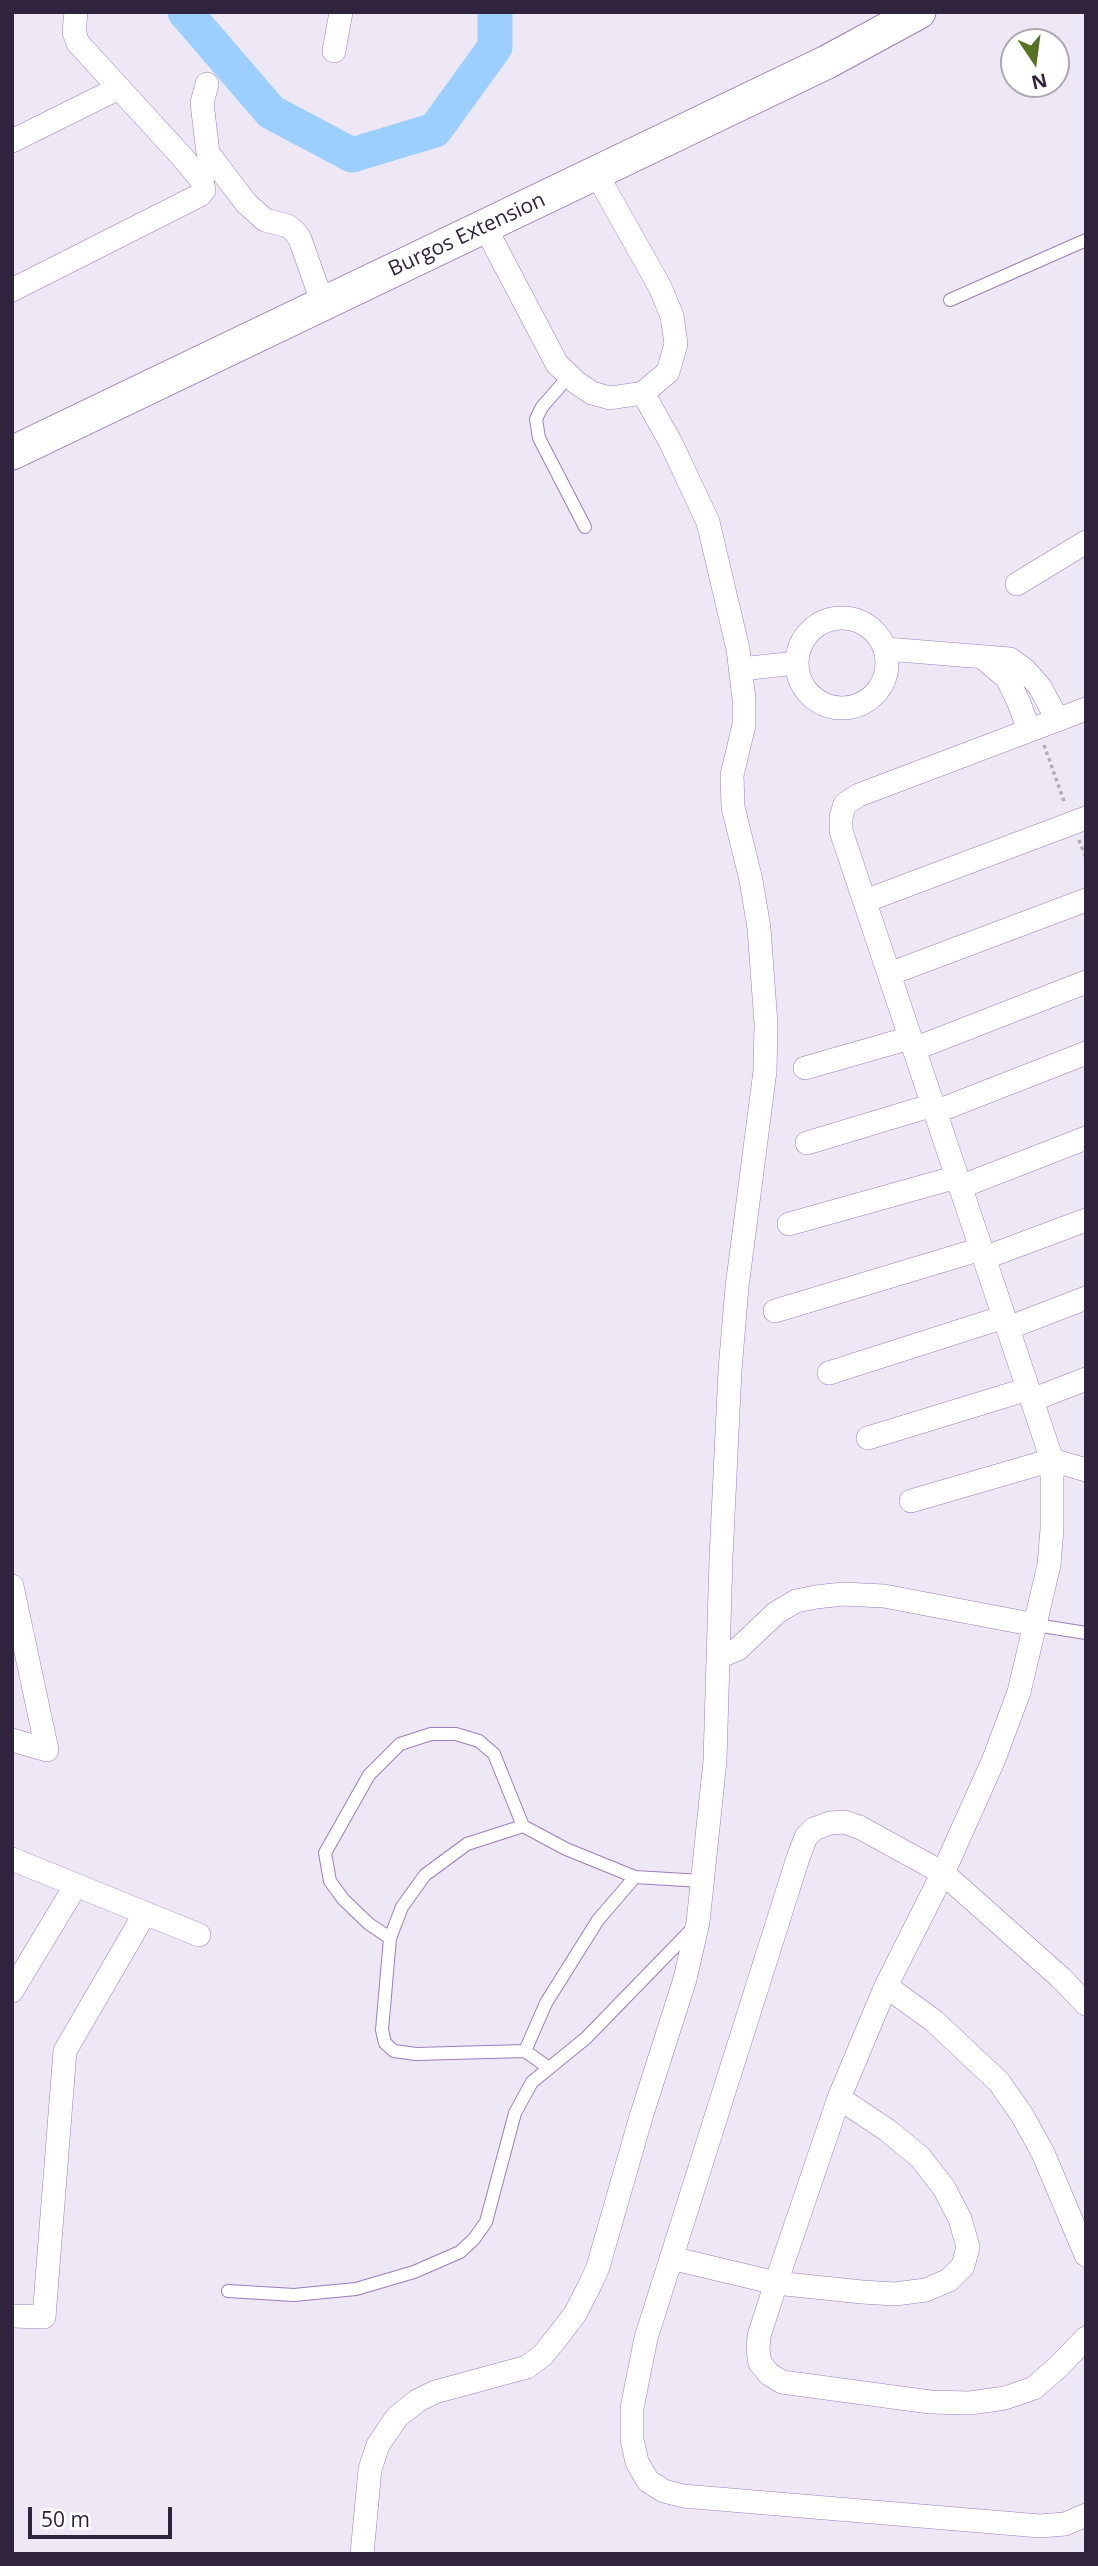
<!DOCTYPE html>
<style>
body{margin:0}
#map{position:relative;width:1098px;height:2566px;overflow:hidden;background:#eee8f6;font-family:"Open Sans",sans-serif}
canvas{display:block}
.frame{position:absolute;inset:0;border:14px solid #30233e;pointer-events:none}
.north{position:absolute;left:1000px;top:28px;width:70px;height:70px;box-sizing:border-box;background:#fff;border:2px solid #aca7b2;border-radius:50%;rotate:167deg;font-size:19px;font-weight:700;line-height:28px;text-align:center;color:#30233e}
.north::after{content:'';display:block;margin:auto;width:24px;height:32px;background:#587225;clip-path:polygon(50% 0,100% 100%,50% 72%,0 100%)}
.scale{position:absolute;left:28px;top:2507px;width:144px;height:32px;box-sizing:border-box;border:4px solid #30233e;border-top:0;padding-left:9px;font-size:21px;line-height:24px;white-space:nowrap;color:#30233e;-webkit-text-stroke:5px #fff;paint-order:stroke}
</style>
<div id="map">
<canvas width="1098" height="2566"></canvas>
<div class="frame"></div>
<div class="north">N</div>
<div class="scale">50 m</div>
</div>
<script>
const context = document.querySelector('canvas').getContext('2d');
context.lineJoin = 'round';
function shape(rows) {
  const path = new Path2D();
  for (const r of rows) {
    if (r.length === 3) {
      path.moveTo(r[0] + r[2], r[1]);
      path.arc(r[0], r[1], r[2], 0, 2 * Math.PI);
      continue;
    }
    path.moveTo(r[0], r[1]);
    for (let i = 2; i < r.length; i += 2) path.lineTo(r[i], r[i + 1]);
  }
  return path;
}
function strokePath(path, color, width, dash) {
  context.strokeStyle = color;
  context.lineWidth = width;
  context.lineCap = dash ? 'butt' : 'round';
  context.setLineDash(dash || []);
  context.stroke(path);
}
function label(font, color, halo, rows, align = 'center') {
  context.font = font + ' "Open Sans",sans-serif';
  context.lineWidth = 5;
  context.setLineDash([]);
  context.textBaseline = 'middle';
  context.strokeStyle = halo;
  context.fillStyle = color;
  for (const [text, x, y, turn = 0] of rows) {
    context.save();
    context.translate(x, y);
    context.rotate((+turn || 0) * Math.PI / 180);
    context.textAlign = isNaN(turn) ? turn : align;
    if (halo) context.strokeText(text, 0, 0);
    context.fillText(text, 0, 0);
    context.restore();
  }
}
strokePath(shape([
 [185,12,271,112,352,155,435,130,495,47,495,12]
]), '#9ccffd', 35);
const service = shape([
 [950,300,1086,240],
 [569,376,542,407,536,419,539,438,585,527],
 [1036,1625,1086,1633],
 [390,1938,402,1907,425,1875,467,1844,523,1826],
 [525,2051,416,2054,394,2051,385,2043,382,2030,390,1938,369,1924,343,1899,330,1881,325,1853,369,1775,400,1744,431,1734,456,1734,479,1741,494,1754,523,1826,566,1849,635,1877],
 [549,2068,525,2051,546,2003,598,1920,635,1877,702,1881],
 [228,2291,294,2295,356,2289,414,2272,460,2252,474,2239,486,2222,515,2113,532,2082,586,2038,693,1928]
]);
const minor = shape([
 [334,51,341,12],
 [207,84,202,103,208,153,246,203,265,220,288,226,295,232,300,239,323,304],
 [12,141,119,88],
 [485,227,557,364,577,383,592,393,610,398,643,393,668,372,676,344,672,316,660,287,596,173],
 [12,290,200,195,204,190,202,181,184,159,78,43,74,32,76,12],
 [1017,584,1086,542],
 [842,663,45],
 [886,649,1010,659,1025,670,1040,687,1057,719],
 [982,657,1007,678,1019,703,1029,730],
 [741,669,796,663],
 [1086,709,859,795,845,804,841,817,841,831,1052,1460,1052,1529,1049,1565,1019,1692,994,1759,943,1873,886,1986,839,2098,776,2283,759,2336,758,2350,760,2363,769,2374,782,2382,930,2402,970,2403,1005,2398,1034,2388,1058,2367,1086,2338],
 [865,901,1086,818],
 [889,974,1086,900],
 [914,1049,1086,982],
 [805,1068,910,1038],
 [935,1112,1086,1053],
 [807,1143,933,1105],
 [960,1187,1086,1138],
 [789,1224,957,1177],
 [984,1258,1086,1220],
 [775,1311,981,1249],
 [1008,1328,1086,1298],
 [829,1373,1004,1317],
 [1032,1400,1086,1379],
 [868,1438,1028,1389],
 [911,1501,1052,1460,1086,1470],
 [12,1586,47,1750,12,1740],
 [719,1657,738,1649,776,1613,796,1601,816,1597,843,1594,884,1596,1036,1625],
 [12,1859,199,1935],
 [886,1986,934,2021,999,2082,1022,2115,1043,2153,1086,2255],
 [12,1991,76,1885],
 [1086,2004,1061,1978,943,1873,859,1827,844,1822,830,1823,814,1829,806,1837,798,1858,646,2338,632,2408,632,2439,637,2462,648,2481,664,2491,683,2496,1040,2526,1065,2524,1086,2515],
 [671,2258,776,2283,862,2292,895,2294,926,2290,949,2280,963,2266,968,2247,960,2219,944,2188,920,2157,887,2130,839,2098],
 [12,2316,44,2317,65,2051,145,1913],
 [362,2554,370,2469,378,2445,397,2417,417,2401,435,2392,527,2367,543,2355,559,2335,575,2314,590,2285,598,2267,641,2117,685,1979,698,1922,715,1761,721,1558,730,1370,737,1287,765,1071,766,1024,759,928,751,880,733,807,732,775,744,725,744,699,738,649,708,522,671,443,643,393]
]);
const secondary = shape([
 [12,453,827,62,919,12]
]);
strokePath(service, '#9c7dbd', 14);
strokePath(minor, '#9c7dbd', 24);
strokePath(secondary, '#9c7dbd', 35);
strokePath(shape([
 [1044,745,1065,804],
 [1079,840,1086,858]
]), '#b3abbd', 3.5, [3.5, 3.5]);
strokePath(service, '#fff', 12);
strokePath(minor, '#fff', 23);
strokePath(secondary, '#fff', 33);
label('21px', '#30233e', '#fff', [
 ["Burgos Extension",467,235,-25]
]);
</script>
